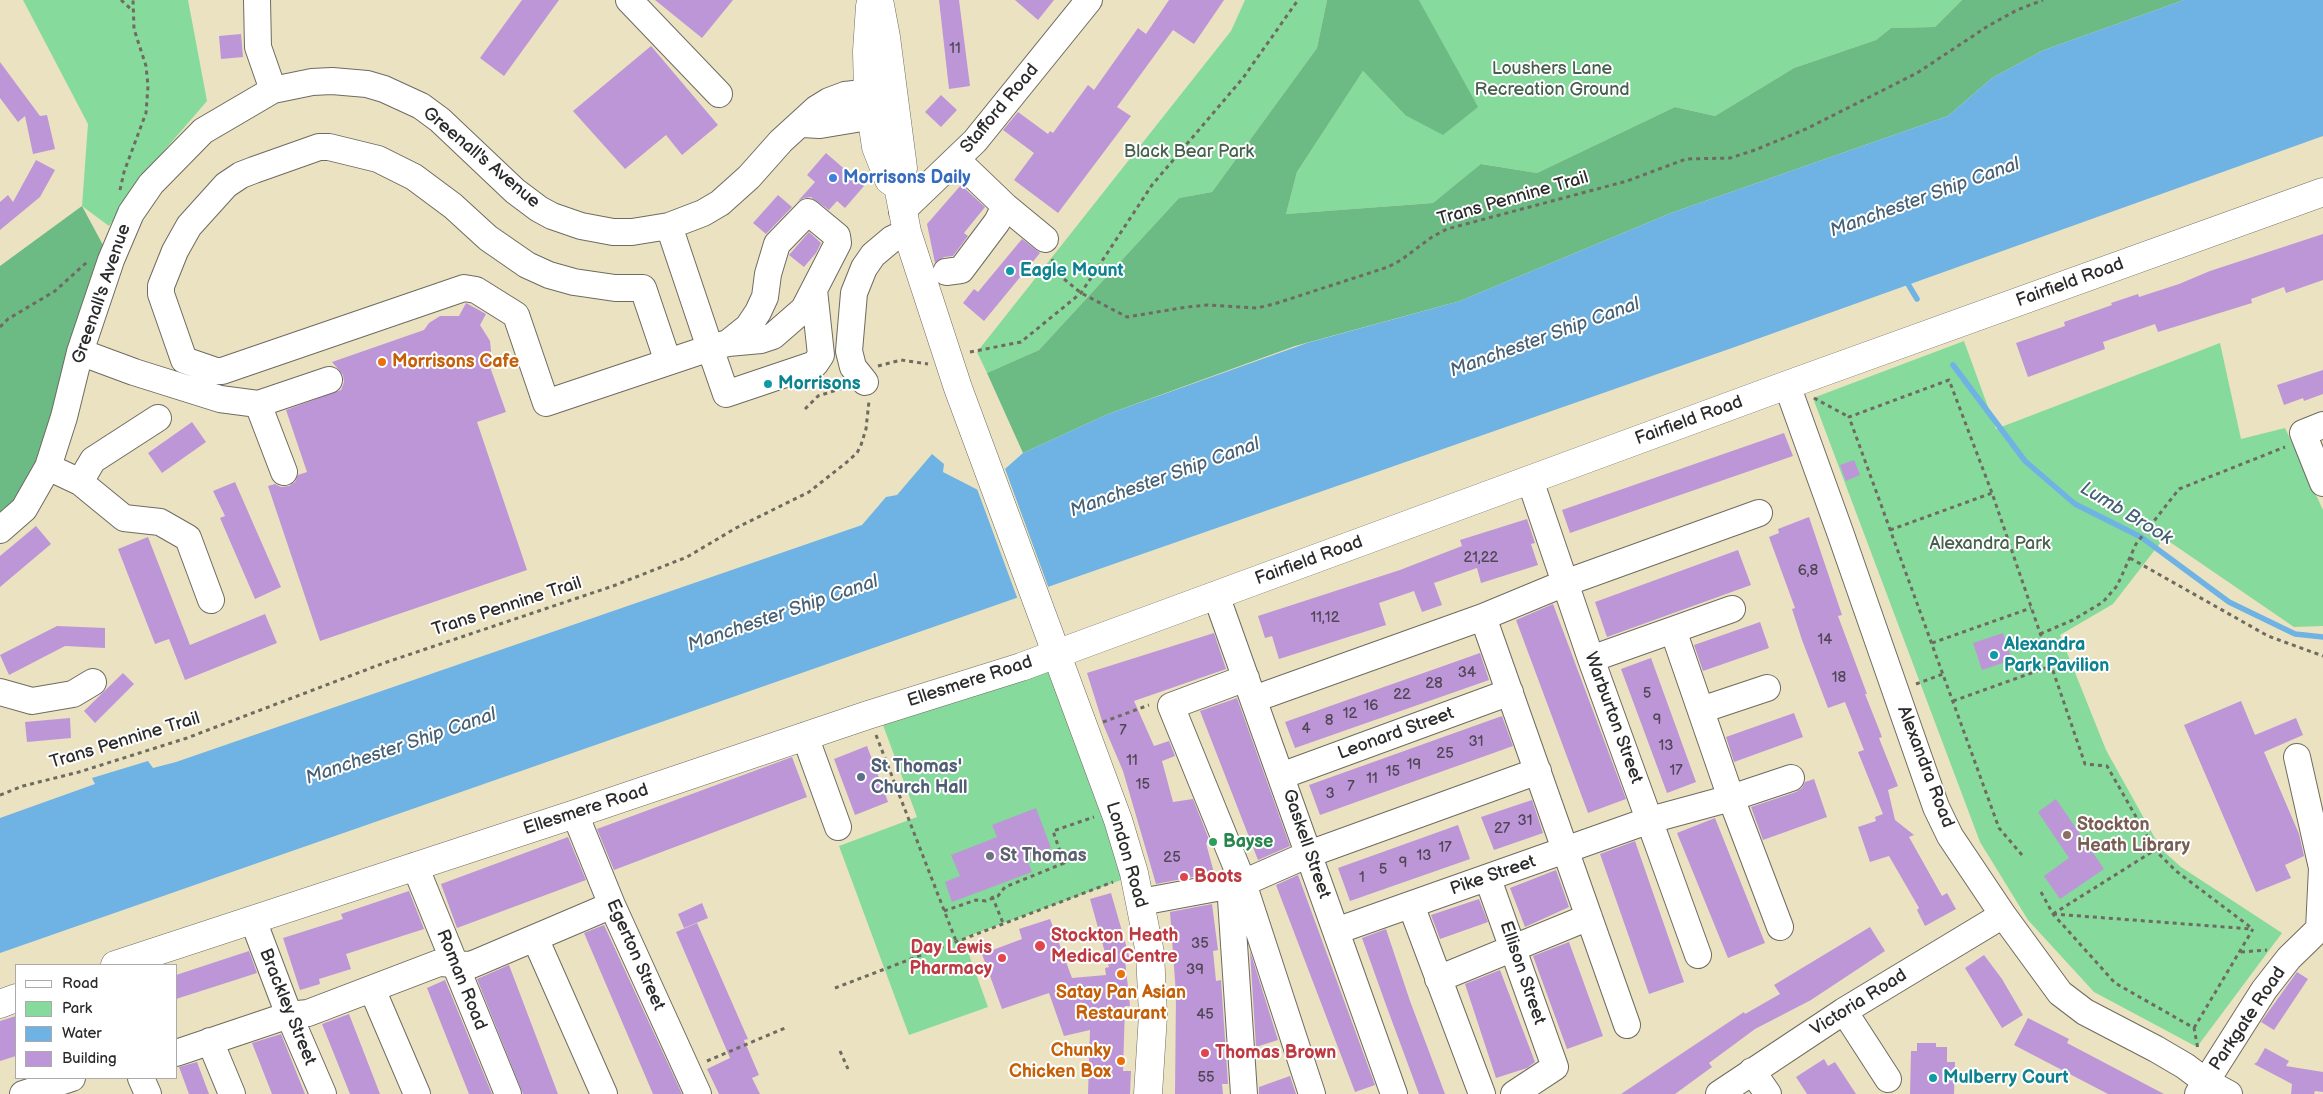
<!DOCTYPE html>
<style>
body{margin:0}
#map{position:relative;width:2323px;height:1094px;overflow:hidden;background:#ebe2c1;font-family:"Balsamiq Sans",sans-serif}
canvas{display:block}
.legend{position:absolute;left:15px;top:964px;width:162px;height:115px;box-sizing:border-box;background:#fff;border:1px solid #aaa;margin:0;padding:6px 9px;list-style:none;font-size:15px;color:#2b2b2b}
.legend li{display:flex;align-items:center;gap:10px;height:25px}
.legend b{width:25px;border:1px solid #aaa}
</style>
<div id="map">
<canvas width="2323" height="1094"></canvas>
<ul class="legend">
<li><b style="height:6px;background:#fff"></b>Road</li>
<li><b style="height:14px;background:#86da9c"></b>Park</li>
<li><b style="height:14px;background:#6fb3e5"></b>Water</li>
<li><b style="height:14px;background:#bd96d8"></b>Building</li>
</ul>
</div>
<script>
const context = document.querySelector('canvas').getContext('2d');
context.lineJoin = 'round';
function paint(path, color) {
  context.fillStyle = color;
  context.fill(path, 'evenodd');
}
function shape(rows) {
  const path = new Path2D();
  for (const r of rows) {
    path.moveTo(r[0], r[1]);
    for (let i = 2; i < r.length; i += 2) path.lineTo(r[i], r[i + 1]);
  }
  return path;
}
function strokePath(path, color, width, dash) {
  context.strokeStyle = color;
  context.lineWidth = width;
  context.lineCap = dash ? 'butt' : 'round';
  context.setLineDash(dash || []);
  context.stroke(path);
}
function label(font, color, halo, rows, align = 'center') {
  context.font = font + ' "Balsamiq Sans",sans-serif';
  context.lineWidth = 4;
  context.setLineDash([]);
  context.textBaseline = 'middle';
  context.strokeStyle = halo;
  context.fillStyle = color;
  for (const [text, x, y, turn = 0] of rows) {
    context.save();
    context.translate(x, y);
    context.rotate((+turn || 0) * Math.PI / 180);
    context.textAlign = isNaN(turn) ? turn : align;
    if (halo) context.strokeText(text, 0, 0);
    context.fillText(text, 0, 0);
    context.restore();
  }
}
paint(shape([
 [23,0,188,0,207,101,150,167,109,226,82,206,88,124],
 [1245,0,1327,0,1317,48,1212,192,1179,198,1039,350,987,373,977,352,1231,31],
 [1419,0,1962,0,1935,27,1891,28,1876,40,1794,68,1715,116,1675,107,1537,173,1482,164,1433,203,1286,214,1297,172,1363,71,1405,115,1477,107],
 [1964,341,1996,429,2220,343,2241,439,2285,428,2323,510,2323,626,2294,627,2164,538,2113,604,2060,635,2106,750,2161,849,2181,867,2282,933,2197,1047,2094,992,2028,920,1980,842,1813,398],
 [1053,663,1132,876,963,938,988,1007,909,1035,839,846,917,817,883,725]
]), '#86da9c');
paint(shape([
 [1327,0,1419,0,1478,107,1443,135,1405,115,1363,71,1297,172,1286,214,1433,203,1481,164,1537,173,1675,107,1715,116,1794,68,1876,40,1891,28,1935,27,1962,0,2184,0,2044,50,1992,78,1948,116,1671,213,1460,301,1295,346,1108,414,1023,453,987,373,1039,350,1179,198,1212,192,1317,48],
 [82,206,111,260,24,509,0,529,0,266]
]), '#6cba84');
paint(shape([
 [2184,0,2323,0,2323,136,1732,348,0,953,0,818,95,784,92,778,148,761,153,768,176,762,862,525,886,497,897,495,932,454,944,464,943,472,980,491,1023,453,1108,414,1307,343,1460,301,1671,213,1948,116,1992,78,2044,50]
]), '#6fb3e5');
paint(shape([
 [1004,466,1049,589,1018,600,976,486,980,488]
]), '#ebe2c1');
strokePath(shape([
 [1905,279,1917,299],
 [1953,365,2025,461,2075,504,2141,537,2229,602,2295,634,2323,637]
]), '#6fb3e5', 5.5);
paint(shape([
 [522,0,559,0,504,76,480,58],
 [655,0,733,0,702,38],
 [939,0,959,0,970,86,949,89],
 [1015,0,1054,0,1038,20],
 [1169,0,1224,0,1194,44,1173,30,1117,107,1131,116,1058,213,1014,180,1034,153,1003,130,1018,112,1048,134,1050,131,1053,133,1088,85,1094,90,1138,28,1146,34],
 [241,34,243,57,221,59,219,36],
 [651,46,718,125,682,155,666,135,625,169,573,111],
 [0,62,40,116,47,115,55,149,33,154,25,116,18,122,0,98],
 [941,95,957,110,941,127,925,112],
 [826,153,864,186,845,208,837,201,829,210,811,197,804,198,798,201,815,182,807,175],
 [36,160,55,170,40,197,0,230,0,202,8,195,13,202],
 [961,185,985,207,964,233,968,236,953,256,944,257,935,263,927,224],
 [778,195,792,207,766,234,753,223],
 [809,232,821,243,816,253,804,267,789,255],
 [2323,234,2323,280,2286,293,2284,287,2251,299,2252,303,2158,332,2155,324,2103,342,2105,349,2028,377,2016,343,2065,326,2064,322,2112,305,2111,303,2138,294,2139,297,2179,284,2210,271],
 [1022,239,1040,253,984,321,963,303,974,289,978,292],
 [466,303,486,314,480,325,490,341,491,351,489,364,506,412,477,422,527,570,320,641,268,486,275,484,281,487,289,486,295,482,298,475,307,472,286,410,341,390,344,382,343,375,332,362,424,330,429,323,440,316,459,316],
 [2323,370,2323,394,2304,401,2303,398,2284,405,2277,385],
 [192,422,206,442,162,473,148,453],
 [1784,433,1793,456,1570,533,1562,510],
 [1854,460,1860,475,1846,481,1840,465],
 [235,482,281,587,255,599,220,518,225,516,213,491],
 [1809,517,1842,615,1838,616,1867,694,1865,694,1882,737,1879,738,1898,786,1888,790,1895,820,1914,835,1909,837,1942,896,1947,893,1956,909,1925,926,1917,910,1919,908,1889,856,1870,862,1858,827,1876,821,1875,817,1883,814,1858,752,1864,750,1845,702,1828,708,1802,640,1792,609,1795,608,1769,537,1779,533,1778,529],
 [1527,519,1535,543,1531,544,1538,565,1481,583,1477,568,1434,583,1442,605,1422,612,1414,591,1379,603,1386,625,1279,659,1272,636,1265,638,1258,616,1400,570,1462,546,1460,540],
 [36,526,51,544,0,587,0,556],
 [148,537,190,645,265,614,277,643,185,680,169,639,155,644,118,549],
 [1738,550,1751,585,1607,637,1595,602],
 [1553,604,1626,799,1588,813,1516,620],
 [1760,622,1769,648,1703,671,1694,645],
 [57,626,105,628,105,648,65,646,9,675,0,655],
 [1214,633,1226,669,1134,701,1154,746,1169,741,1175,756,1162,761,1173,802,1193,799,1210,842,1206,843,1214,873,1156,884,1123,771,1103,724,1087,673],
 [2003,633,2012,660,1982,670,1973,643],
 [1480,653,1489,680,1295,748,1285,722],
 [1651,658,1696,782,1667,793,1621,669],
 [123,673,134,684,95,723,84,711],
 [1237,698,1290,846,1258,860,1200,711],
 [2241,701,2255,735,2296,718,2303,735,2264,752,2299,834,2304,856,2285,865,2291,878,2256,892,2184,725],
 [1794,713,1803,737,1734,762,1726,737],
 [1502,716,1513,746,1320,815,1309,785],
 [70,718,71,738,27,742,25,722],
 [867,746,888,802,855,815,834,759],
 [792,757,807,797,614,870,597,829],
 [1814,779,1827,817,1763,840,1751,807,1796,792,1802,788,1805,782],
 [2056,799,2104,869,2060,899,2044,876,2069,858,2038,812],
 [1532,800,1543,833,1494,850,1481,817],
 [1036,808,1051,848,1026,857,1032,872,952,902,945,882,960,876,951,855,997,837,992,825],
 [1715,818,1765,943,1728,958,1677,833],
 [1458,825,1470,859,1350,901,1338,868],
 [568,837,586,880,457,928,441,884],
 [1635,841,1684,982,1649,994,1600,854],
 [1556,870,1569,907,1525,927,1510,888],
 [1298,875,1375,1085,1355,1092,1276,885],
 [409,891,424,929,346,954,351,969,319,979,320,984,300,990,283,938,343,919,341,914],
 [1111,893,1130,959,1125,960,1130,1006,1125,1006,1123,1071,1131,1071,1130,1094,1088,1094,1090,1030,1064,1036,1049,993,1002,1009,982,954,1022,939,1019,929,1050,919,1072,978,1106,975,1105,968,1109,967,1090,899],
 [1479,899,1488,922,1440,939,1431,915],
 [702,903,708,918,684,928,678,914],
 [1212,904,1218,950,1213,951,1216,981,1221,980,1228,1084,1222,1084,1223,1094,1175,1094,1176,994,1170,912],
 [697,923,748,1039,744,1040,759,1075,752,1078,760,1094,719,1094,707,1069,730,1058,676,932],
 [604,925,682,1094,653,1094,584,933],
 [1870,927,1885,951,1811,1000,1755,1029,1709,1063,1712,1067,1675,1094,1621,1094,1744,1012,1745,1014,1780,994,1774,985],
 [1386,929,1410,1001,1445,1094,1419,1094,1386,1005,1362,938],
 [1569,942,1603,1036,1567,1049,1533,956],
 [249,951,257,973,176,999,176,975],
 [1250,951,1278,1040,1256,1047],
 [1984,955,2002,979,2023,1015,2002,1028,1965,968],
 [509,965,558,1094,523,1094,477,979],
 [1500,970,1535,1062,1527,1068,1496,1078,1465,984],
 [2297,972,2308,979,2274,1030,2261,1022],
 [445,980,492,1094,469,1094,427,988],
 [349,1014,380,1094,350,1094,322,1024],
 [16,1016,16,1056,0,1061,0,1021],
 [2028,1018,2069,1039,2067,1043,2164,1094,2108,1094,2014,1045],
 [281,1034,305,1094,272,1094,252,1043],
 [1917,1043,1936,1043,1936,1047,1947,1047,1947,1062,1955,1062,1954,1094,1910,1094,1911,1051,1917,1051],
 [2265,1048,2289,1061,2286,1066,2323,1072,2323,1092,2315,1091,2314,1094,2291,1094,2292,1084,2254,1064,2257,1062],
 [1824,1059,1828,1066,1835,1062,1856,1094,1807,1094,1796,1077],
 [197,1062,209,1094,189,1094,179,1067],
 [1290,1076,1296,1094,1259,1094,1259,1087]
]), '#bd96d8');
const minor = shape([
 [257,0,258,47,273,90],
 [629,0,719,94],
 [802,124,820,125,892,113],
 [957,160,1005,206,1045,239],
 [902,211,975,141,1089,0],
 [669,226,710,348,728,343,761,340,773,336,804,309,838,243,837,236,808,212,777,244,768,274,765,297,758,312,748,327,728,343],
 [946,272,961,270,997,222,1005,206],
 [80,352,134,372,220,399,258,404],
 [668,362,643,288,615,288,574,282,549,275,527,265,488,238,453,206,414,177,378,159,329,147,319,147,254,170,241,175,226,185,189,226,175,251,161,286,161,294,184,360,216,371,222,371,464,288,476,290,516,315,546,403,710,348,726,394,815,364,821,355,814,290],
 [865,382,853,367,849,351,854,293,864,268,873,255,892,239,907,232],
 [1787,385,1840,532,1936,807,1950,836,2003,915,2060,993,2085,1012,2156,1049,2185,1066,2205,1081,2229,1094],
 [2323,425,2303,433,2323,483],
 [48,467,80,482,124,518,160,522,188,538,211,600],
 [284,472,258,404,329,380],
 [1530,480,1591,659,1698,955],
 [80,482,93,460,158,418],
 [0,530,24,509,48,467,64,417,80,352,111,260,131,213,151,184,203,131,273,90,312,82,332,81,367,84,384,89,421,106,440,120,515,191,539,209,552,216,581,226,613,232,632,232,669,226,703,213,720,203,749,177,781,141,816,109,829,101,845,95,890,90],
 [1216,595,1394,1094],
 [1483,617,1627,1025],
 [1673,630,1731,798,1780,927],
 [1591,659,1732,609],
 [1246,678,1171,706,1243,883,1312,1094],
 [0,692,32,701,73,694,93,682],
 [1254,699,1483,617,1565,583,1759,513],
 [1701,710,1767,688],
 [805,736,838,827],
 [2297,757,2322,868,2319,930],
 [1281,776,1510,692],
 [575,814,612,905,698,1094],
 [415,866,508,1094],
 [1488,879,1555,1067,1514,1094],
 [1230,884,1244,1094],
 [1141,902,1243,883,1309,854,1538,771],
 [1411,905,1482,1094],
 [253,920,289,1015,323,1094],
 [1336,931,1650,820,1731,798,1791,778],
 [535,938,604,1094],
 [1438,979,1589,917],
 [372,989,417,1094],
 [1844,1011,1888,1079],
 [210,1041,232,1094],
 [176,1053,289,1015,308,1013,439,963,471,965,612,905],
 [1752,1071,1768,1094],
 [141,1078,148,1094],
 [23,1094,72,1078],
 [1719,1094,1844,1011,2003,915],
 [2198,1094,2264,990,2289,958,2323,925]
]);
const major = shape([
 [115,965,575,814,868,715,1021,667,1787,385,2323,192],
 [0,1004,16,998]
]);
const highway = shape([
 [879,0,886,37,903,168,898,186,907,232,958,388,1118,820,1134,873,1150,953,1153,1015,1148,1094],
 [870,6,867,51,868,93,876,147,889,180,898,186]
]);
strokePath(minor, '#6e6b60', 28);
strokePath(major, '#6e6b60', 29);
strokePath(highway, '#6e6b60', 29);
strokePath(shape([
 [121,0,132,10],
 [120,190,124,172,146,113,148,86,146,66,134,29,133,0],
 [1052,259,1058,274,1081,293,1127,317,1187,307,1208,305,1257,308,1274,304,1388,267,1401,260,1432,237,1447,229,1627,181,1686,159,1730,158,1755,150,1806,129,1917,73,1988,26,2017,10,2043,0],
 [0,327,8,319,55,291,87,262],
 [970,352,1021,342,1081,293,1152,185,1243,78,1298,0],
 [878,366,901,360,928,364],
 [1814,398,1849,417],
 [805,409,818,396,843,388],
 [1890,530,1992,493],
 [2130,558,2268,636,2323,656],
 [2040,634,2073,620,2103,602,2117,586,2136,544,2179,489,2285,447],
 [1932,643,2031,608],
 [1916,684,1943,674],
 [1953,701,2051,666],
 [1103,722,1149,705],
 [876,735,956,941],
 [0,795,23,786,79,772,187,738,384,663,613,586,687,557,736,528,809,492,847,462,857,453,861,445,866,429,869,401],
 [2022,855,1999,828,1849,417,1949,380,1992,493,2085,764,2107,766,2155,850,2176,871,2253,929],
 [2041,892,2053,914,2115,983,2194,1028,2198,1049],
 [992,896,1003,923],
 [944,911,976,900,986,901,998,896,1005,887,1064,863,1053,831,1094,817],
 [2053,914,2252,929],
 [2053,914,2155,850],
 [2241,952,2267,950],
 [835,988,1113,882],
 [2194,1028,2253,929],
 [840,1051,848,1069],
 [707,1061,785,1028]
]), '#6e6b60', 3, [4, 4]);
strokePath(minor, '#fff', 26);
strokePath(major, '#fff', 28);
strokePath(highway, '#fff', 28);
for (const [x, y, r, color] of [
 [833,178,5,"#3f7fe0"],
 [1010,271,5,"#0f9aa8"],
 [382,362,5,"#e8710a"],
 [768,384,5,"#0f9aa8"],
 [1994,655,5,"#0f9aa8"],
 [861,777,5,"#5c6f8a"],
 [2067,835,5,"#8d6e63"],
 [1213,842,5,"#2e9e5b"],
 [990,856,5,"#6b7280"],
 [1184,877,5,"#e0444e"],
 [1040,946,6,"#e0444e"],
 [1002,958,5,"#e0444e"],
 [1121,974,5,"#e8710a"],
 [1205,1053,5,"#e0444e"],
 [1121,1061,5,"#e8710a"],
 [1933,1078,5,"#0f9aa8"]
]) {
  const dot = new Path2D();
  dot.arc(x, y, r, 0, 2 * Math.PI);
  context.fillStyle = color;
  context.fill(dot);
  strokePath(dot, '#fff', 2);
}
label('15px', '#504656', null, [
 ["11",955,49],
 ["21,22",1481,558],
 ["6,8",1808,571],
 ["11,12",1325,618],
 ["14",1825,640],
 ["34",1467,673],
 ["18",1839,678],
 ["28",1434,684],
 ["5",1647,694],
 ["22",1402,695],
 ["16",1371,706],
 ["12",1350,714],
 ["9",1657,720],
 ["8",1329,721],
 ["4",1306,729],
 ["7",1123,731],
 ["31",1476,742],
 ["13",1666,746],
 ["25",1445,754],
 ["11",1132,761],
 ["19",1414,765],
 ["17",1676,771],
 ["15",1393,772],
 ["11",1372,779],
 ["15",1143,785],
 ["7",1351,787],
 ["3",1330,794],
 ["31",1525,821],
 ["27",1502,829],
 ["17",1445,848],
 ["13",1424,856],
 ["25",1172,858],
 ["9",1403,863],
 ["5",1383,870],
 ["1",1362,878],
 ["35",1200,944],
 ["39",1195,970],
 ["45",1205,1015],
 ["55",1206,1078]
]);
label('18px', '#46604d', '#fff', [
 ["Loushers Lane",1552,69],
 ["Recreation Ground",1552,90],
 ["Black Bear Park",1189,152],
 ["Alexandra Park",1990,544]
]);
label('18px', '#2b2b2b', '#fff', [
 ["Stafford Road",1000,109,-50],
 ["Greenall's Avenue",481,158,40],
 ["Trans Pennine Trail",1513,199,-16],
 ["Fairfield Road",2070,283,-20],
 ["Greenall's Avenue",102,294,-71],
 ["Fairfield Road",1689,421,-20],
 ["Fairfield Road",1309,561,-20],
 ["Trans Pennine Trail",507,607,-18],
 ["Ellesmere Road",970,682,-18],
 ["Warburton Street",1613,718,70],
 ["Leonard Street",1396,734,-20],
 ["Trans Pennine Trail",125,741,-17],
 ["Alexandra Road",1925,767,69],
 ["Ellesmere Road",586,810,-18],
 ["Gaskell Street",1306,844,71],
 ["London Road",1126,855,74],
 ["Pike Street",1493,876,-19],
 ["Egerton Street",635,955,66],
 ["Ellison Street",1522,973,71],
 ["Roman Road",461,980,68],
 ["Victoria Road",1859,1003,-32],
 ["Brackley Street",287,1007,68],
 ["Parkgate Road",2248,1019,-56]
]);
label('bold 18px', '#366cbe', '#fff', [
 ["Morrisons Daily",843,178]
], 'left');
label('bold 18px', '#0d838f', '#fff', [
 ["Eagle Mount",1020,271],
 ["Morrisons",778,384],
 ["Alexandra",2004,645],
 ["Park Pavilion",2004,666],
 ["Mulberry Court",1943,1078]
], 'left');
label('bold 18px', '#c56008', '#fff', [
 ["Morrisons Cafe",392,362],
 ["Satay Pan Asian",1121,993,"center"],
 ["Restaurant",1121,1014,"center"],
 ["Chunky",1111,1051,"right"],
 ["Chicken Box",1111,1072,"right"]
], 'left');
label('bold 18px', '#4e5e75', '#fff', [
 ["St Thomas'",871,767],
 ["Church Hall",871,788]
], 'left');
label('bold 18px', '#785e54', '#fff', [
 ["Stockton",2077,825],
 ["Heath Library",2077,846]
], 'left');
label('bold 18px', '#27864d', '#fff', [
 ["Bayse",1223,842]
], 'left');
label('bold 18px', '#5b616d', '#fff', [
 ["St Thomas",1000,856]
], 'left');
label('bold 18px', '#be3a42', '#fff', [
 ["Boots",1194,877],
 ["Stockton Heath",1051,936],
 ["Medical Centre",1051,957],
 ["Day Lewis",992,948,"right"],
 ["Pharmacy",992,969,"right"],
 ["Thomas Brown",1215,1053]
], 'left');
label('italic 19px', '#466175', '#fff', [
 ["Manchester Ship Canal",1925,198,-20],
 ["Manchester Ship Canal",1545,338,-20],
 ["Manchester Ship Canal",1165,478,-20],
 ["Lumb Brook",2126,514,31],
 ["Manchester Ship Canal",783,614,-19],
 ["Manchester Ship Canal",401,747,-19]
]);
</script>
